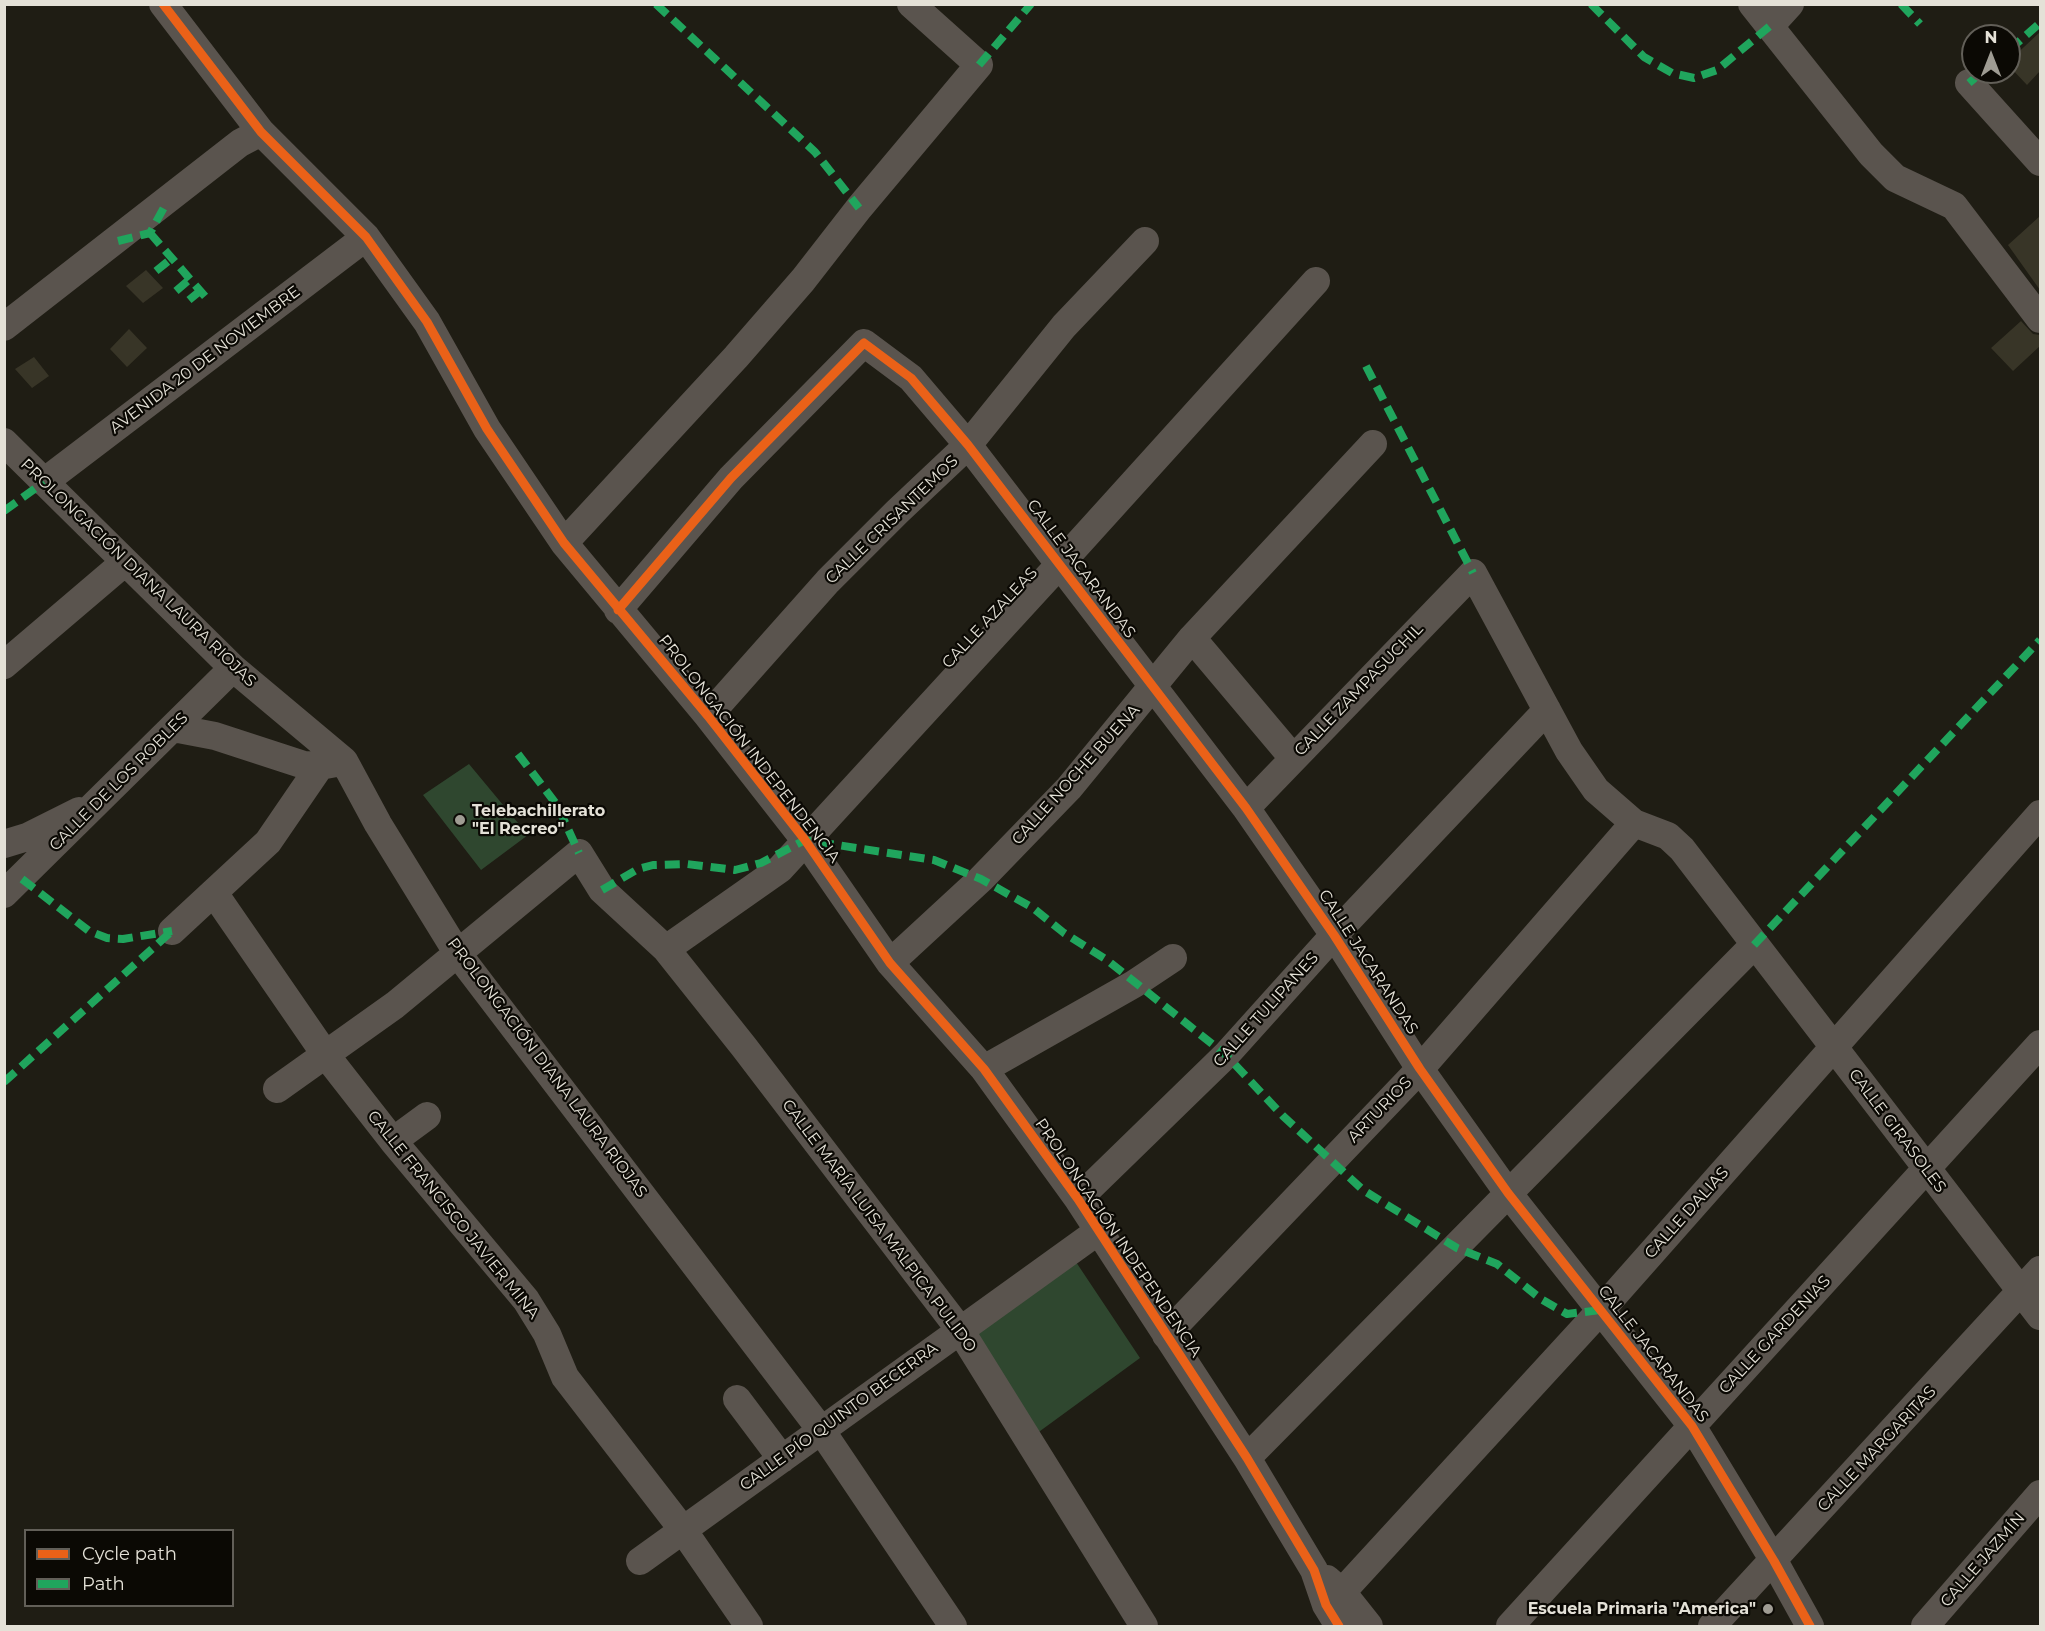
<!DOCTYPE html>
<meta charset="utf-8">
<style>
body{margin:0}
#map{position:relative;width:2045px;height:1631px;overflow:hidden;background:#1f1d14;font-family:Montserrat,sans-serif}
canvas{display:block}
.frame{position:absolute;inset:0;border:6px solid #e4e1d7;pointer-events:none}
.legend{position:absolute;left:24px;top:1529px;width:210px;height:78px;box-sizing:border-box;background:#0b0904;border:2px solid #625f58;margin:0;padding:8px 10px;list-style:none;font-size:18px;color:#e4e1d7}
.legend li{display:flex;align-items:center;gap:12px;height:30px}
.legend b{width:30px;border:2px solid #625f58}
.north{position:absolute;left:1961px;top:24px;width:60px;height:60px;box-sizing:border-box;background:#0b0904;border:2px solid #625f58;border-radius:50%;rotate:0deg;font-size:16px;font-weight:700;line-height:24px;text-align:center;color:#e4e1d7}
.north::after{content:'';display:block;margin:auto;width:21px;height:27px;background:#9f9c93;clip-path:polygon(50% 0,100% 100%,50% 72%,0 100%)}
</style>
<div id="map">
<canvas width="2045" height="1631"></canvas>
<div class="frame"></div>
<ul class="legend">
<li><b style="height:8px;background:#ea6118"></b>Cycle path</li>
<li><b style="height:8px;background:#20a55d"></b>Path</li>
</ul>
<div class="north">N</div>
</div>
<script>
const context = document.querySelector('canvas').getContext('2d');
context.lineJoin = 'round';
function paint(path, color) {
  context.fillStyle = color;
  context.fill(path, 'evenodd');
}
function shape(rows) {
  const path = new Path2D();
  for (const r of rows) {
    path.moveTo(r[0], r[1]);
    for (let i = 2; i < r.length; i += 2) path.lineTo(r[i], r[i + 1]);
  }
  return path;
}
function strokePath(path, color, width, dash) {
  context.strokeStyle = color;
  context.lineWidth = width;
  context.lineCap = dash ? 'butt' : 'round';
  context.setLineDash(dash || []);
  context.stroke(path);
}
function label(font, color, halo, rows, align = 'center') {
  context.font = font + ' Montserrat,sans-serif';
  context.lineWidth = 4.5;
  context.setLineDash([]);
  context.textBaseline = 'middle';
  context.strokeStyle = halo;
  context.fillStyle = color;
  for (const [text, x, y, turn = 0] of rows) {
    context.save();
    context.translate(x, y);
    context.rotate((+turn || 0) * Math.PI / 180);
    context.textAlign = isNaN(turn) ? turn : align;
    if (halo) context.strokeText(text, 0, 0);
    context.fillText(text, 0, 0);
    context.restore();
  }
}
paint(shape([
 [469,764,528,835,481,870,423,795],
 [1074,1259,1140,1358,1036,1434,968,1331]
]), '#2f472f');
paint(shape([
 [2040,32,2040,71,2027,85,2009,66,2009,61],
 [2040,216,2040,290,2008,245],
 [146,270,163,288,143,303,126,286],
 [2021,321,2033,334,2040,335,2040,346,2013,371,1991,348],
 [129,329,147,348,127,367,110,349],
 [34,357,49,376,32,388,15,369]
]), '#383527');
strokePath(shape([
 [163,4,261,132,366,237,427,322,487,429,564,543,708,716,805,840,890,963,984,1069,1078,1199,1247,1458,1314,1570,1326,1605,1339,1626],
 [1752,4,1871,154,1895,178,1954,206,2040,319],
 [1770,26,1790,4],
 [1969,83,2040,162],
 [4,327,240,143,261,132],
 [4,442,233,668,344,761,378,824,458,954,821,1430,953,1626],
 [44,482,366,237],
 [564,543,736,357,803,280,859,208,979,65,911,4],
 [618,610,731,478,864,343,911,378,968,445,1246,808,1334,935,1420,1069,1508,1193,1692,1426,1774,1561,1810,1626],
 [1192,638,1293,758],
 [4,665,125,562],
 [708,716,828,581,897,512,968,445,1064,326,1145,241],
 [173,728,215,736,304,765,320,766,336,763],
 [1246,808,1473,573,1569,751,1596,790,1634,823,1668,836,1682,849,2040,1316],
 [4,844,27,837,79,811],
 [214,893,325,1054,393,1141,526,1300,547,1334,565,1377,683,1530,749,1626],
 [4,894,233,668],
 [172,931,268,842,320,766],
 [666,949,780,869,1059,565,1316,281],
 [890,963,981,879,1069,788,1192,638,1373,444],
 [984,1069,1134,984,1173,958],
 [277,1089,395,1005,579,853,602,890,666,949,744,1047,960,1330,1144,1626],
 [393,1141,427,1116],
 [1078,1199,1226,1055,1334,935,1547,710],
 [1166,1335,1420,1069,1634,823],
 [737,1399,782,1459],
 [1247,1458,1754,945],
 [640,1561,1097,1232],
 [1327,1579,1342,1592,1369,1626],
 [1326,1605,1342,1592,1601,1310,2040,814],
 [1510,1626,2040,1044],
 [1712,1626,2040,1270],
 [1925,1626,2040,1494]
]), '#5a544e', 28);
strokePath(shape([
 [656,4,815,152,859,208],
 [1591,4,1644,57,1672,73,1694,78,1717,70,1770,26],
 [1901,4,1920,24],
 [2009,50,2040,23],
 [979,65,1031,4],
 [1969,83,1982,72],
 [150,233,209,301],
 [118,241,150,233,167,202],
 [156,271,172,258],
 [176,291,190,279],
 [189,300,200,291],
 [1366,366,1473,573],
 [4,511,44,482],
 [518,754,557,805,579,853],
 [22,879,89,931,107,938,123,939,172,931],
 [602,890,638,869,653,865,687,864,735,870,761,863,805,840,934,860,981,879,1033,908,1064,933,1107,960,1226,1055,1283,1116,1363,1190,1457,1248,1497,1264,1541,1299,1567,1314,1601,1310],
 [1754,945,2040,640],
 [4,1082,172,931]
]), '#20a55d', 8, [15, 8]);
strokePath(shape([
 [163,4,261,132,366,237,427,322,487,429,564,543,708,716,805,840,890,963,984,1069,1078,1199,1247,1458,1314,1570,1326,1605,1339,1626],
 [618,610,731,478,864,343,911,378,968,445,1246,808,1334,935,1420,1069,1508,1193,1692,1426,1774,1561,1810,1626]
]), '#ea6118', 9);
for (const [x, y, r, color] of [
 [460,820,6,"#9f9c93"],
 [1768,1609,6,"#9f9c93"]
]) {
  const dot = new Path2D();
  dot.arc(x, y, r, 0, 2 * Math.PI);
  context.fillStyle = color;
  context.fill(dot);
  strokePath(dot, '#0b0904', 2);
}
label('16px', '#e4e1d7', '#0b0904', [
 ["AVENIDA 20 DE NOVIEMBRE",205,360,-37],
 ["CALLE CRISANTEMOS",892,520,-44],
 ["CALLE JACARANDAS",1081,569,53],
 ["PROLONGACIÓN DIANA LAURA RIOJAS",138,573,44],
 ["CALLE AZALEAS",990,618,-47],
 ["CALLE ZAMPASUCHIL",1359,690,-46],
 ["PROLONGACIÓN INDEPENDENCIA",749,749,52],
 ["CALLE NOCHE BUENA",1076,775,-48],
 ["CALLE DE LOS ROBLES",119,782,-45],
 ["CALLE JACARANDAS",1368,962,57],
 ["CALLE TULIPANES",1266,1010,-48],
 ["PROLONGACIÓN DIANA LAURA RIOJAS",547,1068,53],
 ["ARTURIOS",1380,1110,-46],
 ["CALLE GIRASOLES",1897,1131,53],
 ["CALLE DALIAS",1687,1213,-48],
 ["CALLE FRANCISCO JAVIER MINA",453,1215,51],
 ["CALLE MARÍA LUISA MALPICA PULIDO",879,1226,53],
 ["PROLONGACIÓN INDEPENDENCIA",1118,1238,56],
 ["CALLE GARDENIAS",1775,1335,-47],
 ["CALLE JACARANDAS",1653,1354,52],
 ["CALLE PÍO QUINTO BECERRA",839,1417,-36],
 ["CALLE MARGARITAS",1877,1449,-47],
 ["CALLE JAZMÍN",1983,1560,-49]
]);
label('bold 16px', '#e4e1d7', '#0b0904', [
 ["Telebachillerato",472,811],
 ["\"El Recreo\"",472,829],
 ["Escuela Primaria \"America\"",1756,1609,"right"]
], 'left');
</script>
